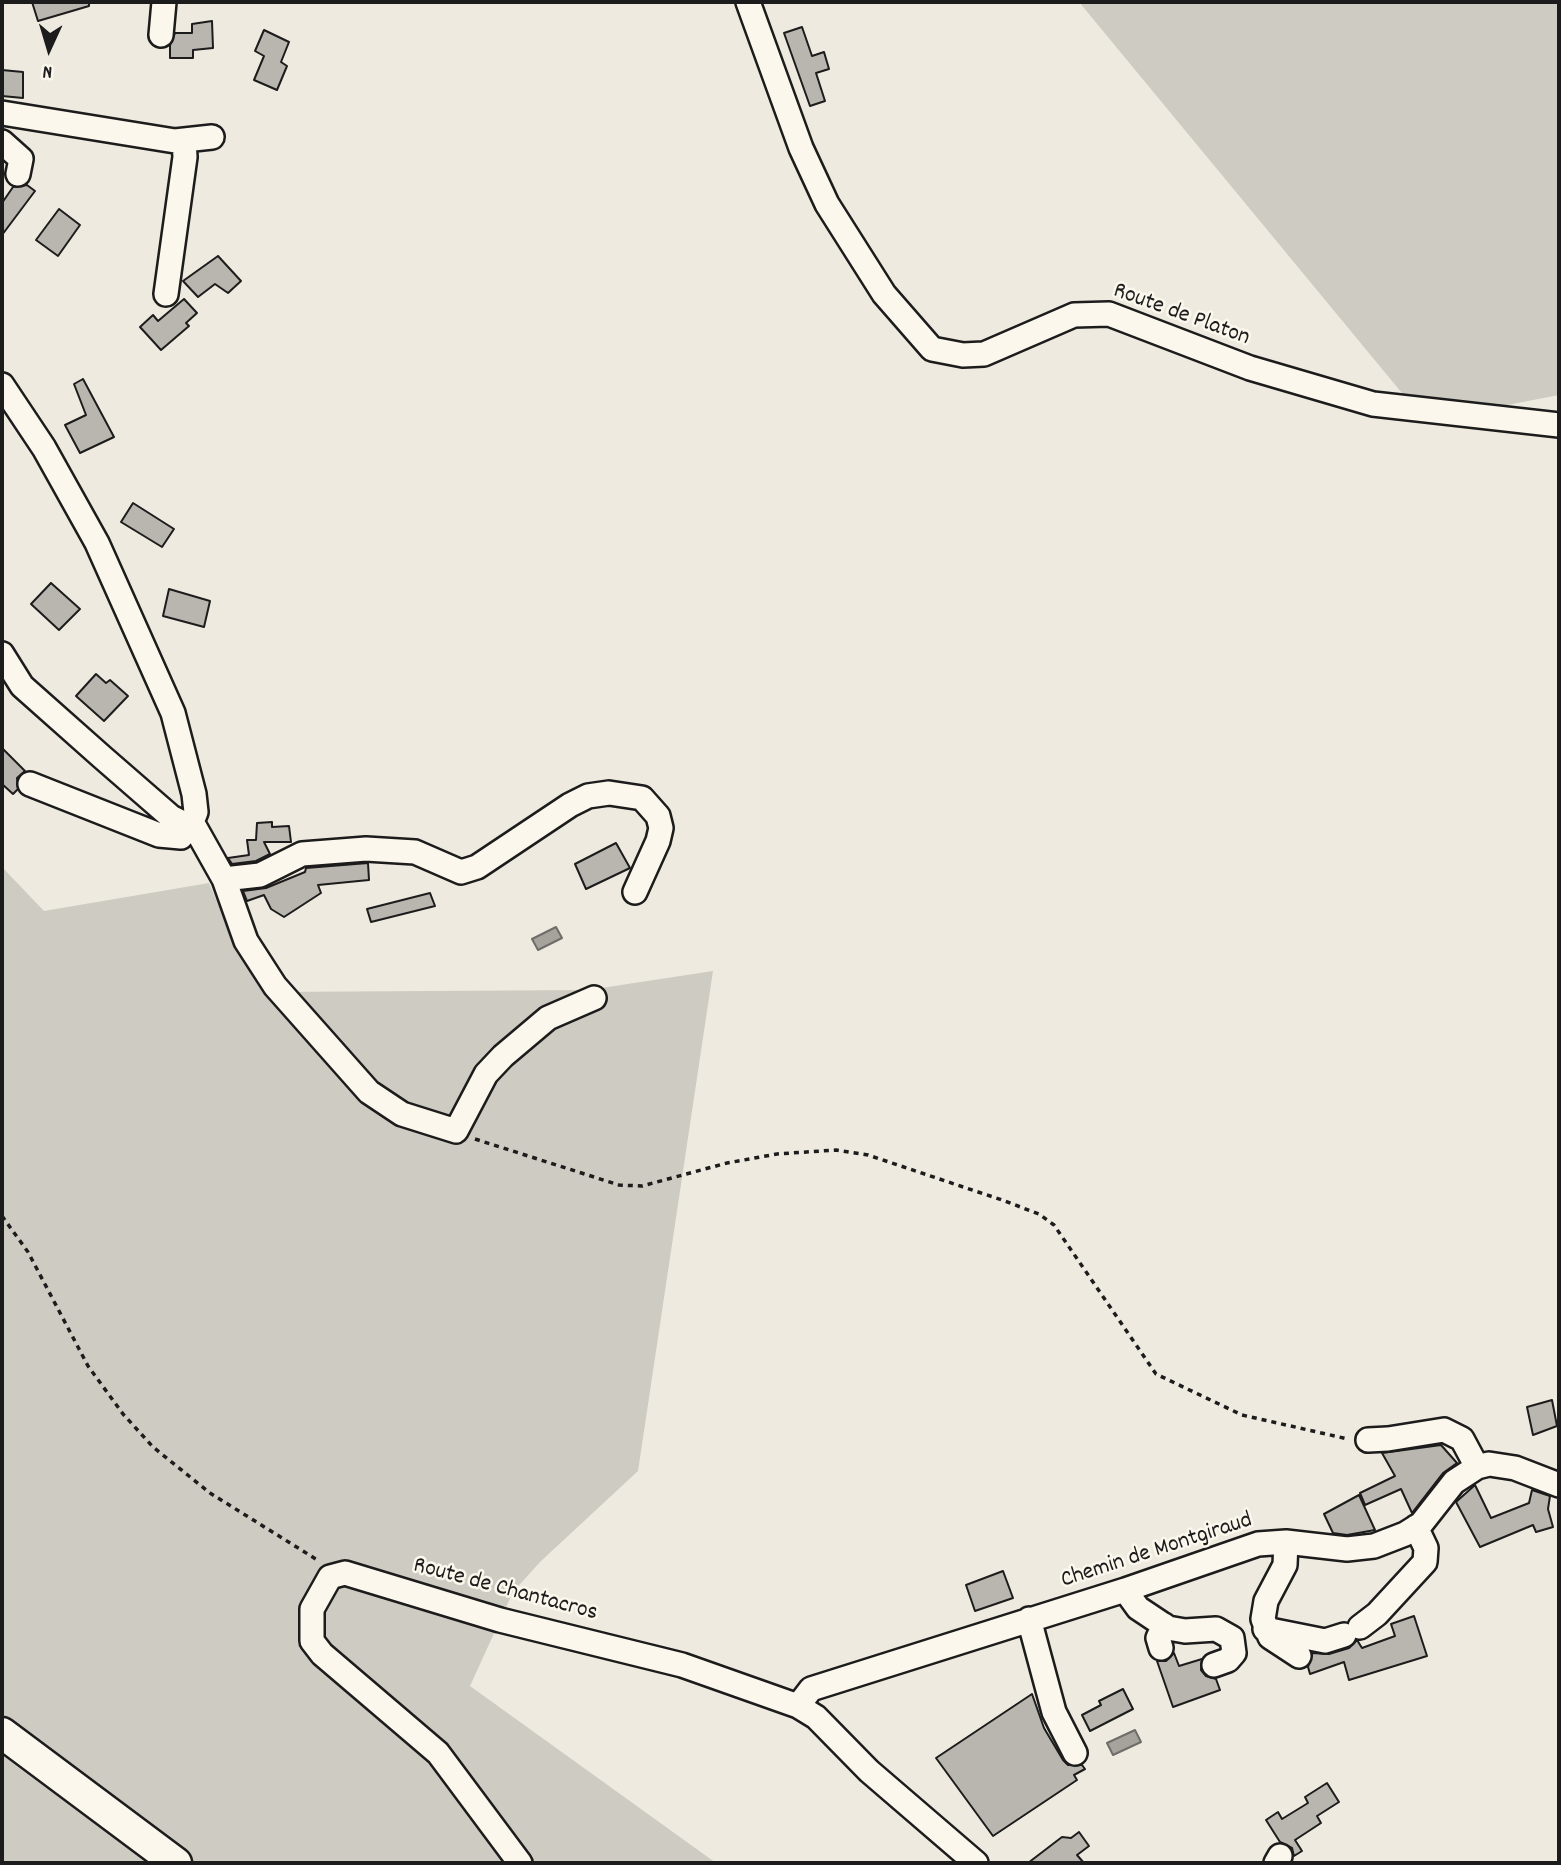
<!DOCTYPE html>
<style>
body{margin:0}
#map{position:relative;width:1561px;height:1865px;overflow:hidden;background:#eeeadf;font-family:Dekko,sans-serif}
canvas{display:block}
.frame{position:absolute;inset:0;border:4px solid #1c1c1c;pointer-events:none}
.north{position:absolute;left:14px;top:14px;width:70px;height:70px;-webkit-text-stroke:5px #fbf7ec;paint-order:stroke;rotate:184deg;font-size:19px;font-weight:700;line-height:28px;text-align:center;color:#1c1c1c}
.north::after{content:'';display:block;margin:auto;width:24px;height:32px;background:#1c1c1c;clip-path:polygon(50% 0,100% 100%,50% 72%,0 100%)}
</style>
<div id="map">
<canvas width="1561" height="1865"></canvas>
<div class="frame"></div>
<div class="north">N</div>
</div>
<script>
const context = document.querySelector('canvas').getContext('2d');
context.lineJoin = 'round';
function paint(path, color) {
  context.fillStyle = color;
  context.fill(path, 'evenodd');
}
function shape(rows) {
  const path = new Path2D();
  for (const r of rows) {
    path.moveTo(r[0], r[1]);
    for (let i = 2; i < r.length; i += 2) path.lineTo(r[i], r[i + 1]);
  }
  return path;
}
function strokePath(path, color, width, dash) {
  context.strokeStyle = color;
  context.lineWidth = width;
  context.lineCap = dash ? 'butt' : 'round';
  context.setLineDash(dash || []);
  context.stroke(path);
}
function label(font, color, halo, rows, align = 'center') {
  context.font = font + ' Dekko,sans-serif';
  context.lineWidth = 5;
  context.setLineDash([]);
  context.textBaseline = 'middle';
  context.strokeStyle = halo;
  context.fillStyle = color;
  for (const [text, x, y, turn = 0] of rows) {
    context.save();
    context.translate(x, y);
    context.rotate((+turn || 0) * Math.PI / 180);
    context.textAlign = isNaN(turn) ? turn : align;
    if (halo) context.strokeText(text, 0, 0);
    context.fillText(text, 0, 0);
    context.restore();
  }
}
paint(shape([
 [1079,2,1559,2,1559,395,1425,421],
 [2,867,44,911,209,883,236,946,255,980,268,992,588,990,713,971,638,1471,540,1562,513,1592,470,1686,716,1863,2,1863]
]), '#ceccc2');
const water = shape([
 [556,927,562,938,538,950,532,939,556,927],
 [1135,1730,1141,1742,1113,1755,1107,1743,1135,1730]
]);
paint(water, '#a6a39d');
strokePath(water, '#6f6d69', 2);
const building = shape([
 [32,2,89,2,89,6,38,21,32,2],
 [212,21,213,48,193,50,193,58,170,58,170,45,175,33,192,33,192,24,212,21],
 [802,27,812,56,824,52,829,69,816,73,825,101,810,106,784,33,802,27],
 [264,30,289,42,281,62,287,66,277,90,254,80,264,56,255,51,264,30],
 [2,70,23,72,23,98,2,96,2,70],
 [27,185,35,191,2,235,2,203,13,187,27,185],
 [59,209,80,225,58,256,36,240,59,209],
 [218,256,241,281,228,293,215,284,198,297,183,281,218,256],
 [184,299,197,313,186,323,189,326,161,350,140,327,153,315,158,321,184,299],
 [83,379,114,437,80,453,65,425,86,415,74,384,83,379],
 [133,503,174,529,162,547,121,522,133,503],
 [51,583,80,609,59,630,31,604,51,583],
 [169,589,210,601,204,627,163,616,169,589],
 [96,674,106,683,110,680,128,696,104,721,76,696,96,674],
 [2,748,25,771,17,778,18,789,13,794,2,784,2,748],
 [272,822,272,827,289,826,291,842,264,842,270,854,256,861,232,864,228,858,249,855,247,840,256,840,257,823,272,822],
 [616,843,630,868,586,889,575,864,616,843],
 [368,863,369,880,318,885,321,893,284,917,271,909,264,895,247,901,243,891,266,888,305,872,306,868,368,863],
 [430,893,435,906,371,922,367,909,430,893],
 [1552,1400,1557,1426,1533,1435,1527,1407,1552,1400],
 [1441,1445,1457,1463,1443,1473,1412,1513,1401,1489,1365,1505,1360,1493,1395,1476,1382,1453,1441,1445],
 [1475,1485,1491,1518,1529,1503,1532,1490,1550,1496,1548,1509,1553,1527,1536,1532,1533,1525,1480,1547,1456,1502,1475,1485],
 [1359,1495,1375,1530,1347,1535,1333,1533,1324,1514,1359,1495],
 [1003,1571,1013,1598,975,1611,966,1585,1003,1571],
 [1414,1616,1427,1656,1349,1680,1344,1662,1310,1674,1308,1667,1312,1653,1329,1654,1349,1648,1357,1640,1362,1648,1395,1636,1391,1624,1414,1616],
 [1174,1653,1179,1666,1202,1659,1201,1670,1206,1676,1216,1679,1220,1690,1173,1707,1157,1661,1166,1661,1174,1653],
 [1123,1689,1133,1709,1090,1731,1082,1715,1101,1705,1099,1701,1123,1689],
 [1032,1694,1044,1728,1063,1760,1068,1765,1082,1765,1085,1769,1074,1775,1077,1780,993,1836,936,1758,1032,1694],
 [1327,1783,1339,1802,1317,1816,1321,1823,1295,1840,1302,1851,1294,1856,1292,1848,1280,1842,1266,1820,1278,1812,1282,1819,1308,1803,1305,1797,1327,1783],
 [1079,1832,1089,1846,1077,1855,1084,1863,1028,1863,1062,1837,1071,1838,1079,1832]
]);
paint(building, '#b9b6af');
strokePath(building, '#1c1c1c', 2);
const minor = shape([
 [748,2,801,148,827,204,884,294,932,349,963,355,984,354,1074,315,1109,314,1250,368,1373,404,1559,425],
 [161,35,164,2],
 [2,113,175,141,212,137],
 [2,142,21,159,18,174],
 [166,294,185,157,184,140],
 [2,385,44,448,97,543,173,713,194,794,196,812,192,822,183,823,171,817,102,757,22,686,2,654],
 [30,784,159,835,181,837,192,822],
 [192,822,224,879,246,941,275,986,369,1092,402,1114,456,1131,486,1074,503,1056,548,1018,594,998],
 [224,879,260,875,302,854,366,849,415,852,461,872,477,867,570,805,588,796,609,793,642,798,658,816,661,828,658,841,635,892],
 [1368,1440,1388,1439,1444,1430,1462,1439,1477,1467],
 [1286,1542,1285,1565,1266,1601,1263,1619,1270,1637,1299,1656],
 [1125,1590,1138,1608,1168,1628,1185,1631,1216,1629,1232,1638,1234,1653,1228,1660,1214,1665],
 [1029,1619,1054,1712,1075,1753],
 [1360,1627,1377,1614,1425,1562,1426,1548,1416,1527],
 [1265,1629,1325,1641,1344,1635],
 [1161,1648,1158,1638,1164,1625],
 [798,1706,811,1689,1125,1590,1258,1544,1286,1542,1347,1549,1374,1546,1405,1534,1421,1524,1454,1482,1477,1467,1489,1464,1515,1468,1559,1485],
 [520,1863,438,1753,322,1654,312,1641,312,1609,330,1577,345,1573,500,1620,682,1665,798,1706,816,1717,869,1771,976,1863],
 [1276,1863,1280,1856]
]);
const major = shape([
 [2,1733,176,1863]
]);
strokePath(minor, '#1c1c1c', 28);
strokePath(major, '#1c1c1c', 35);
strokePath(shape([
 [475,1139,619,1185,642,1186,727,1163,777,1154,836,1150,868,1155,1002,1200,1039,1214,1054,1225,1156,1374,1242,1415,1348,1439],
 [2,1216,28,1252,88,1366,123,1414,153,1447,210,1493,319,1561]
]), '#1c1c1c', 3.5, [5, 5]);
strokePath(minor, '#fbf7ec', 23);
strokePath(major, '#fbf7ec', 30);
label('24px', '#1c1c1c', '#fbf7ec', [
 ["Route de Platon",1181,316,20],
 ["Chemin de Montgiraud",1157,1552,-18],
 ["Route de Chantacros",505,1591,15]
]);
</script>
